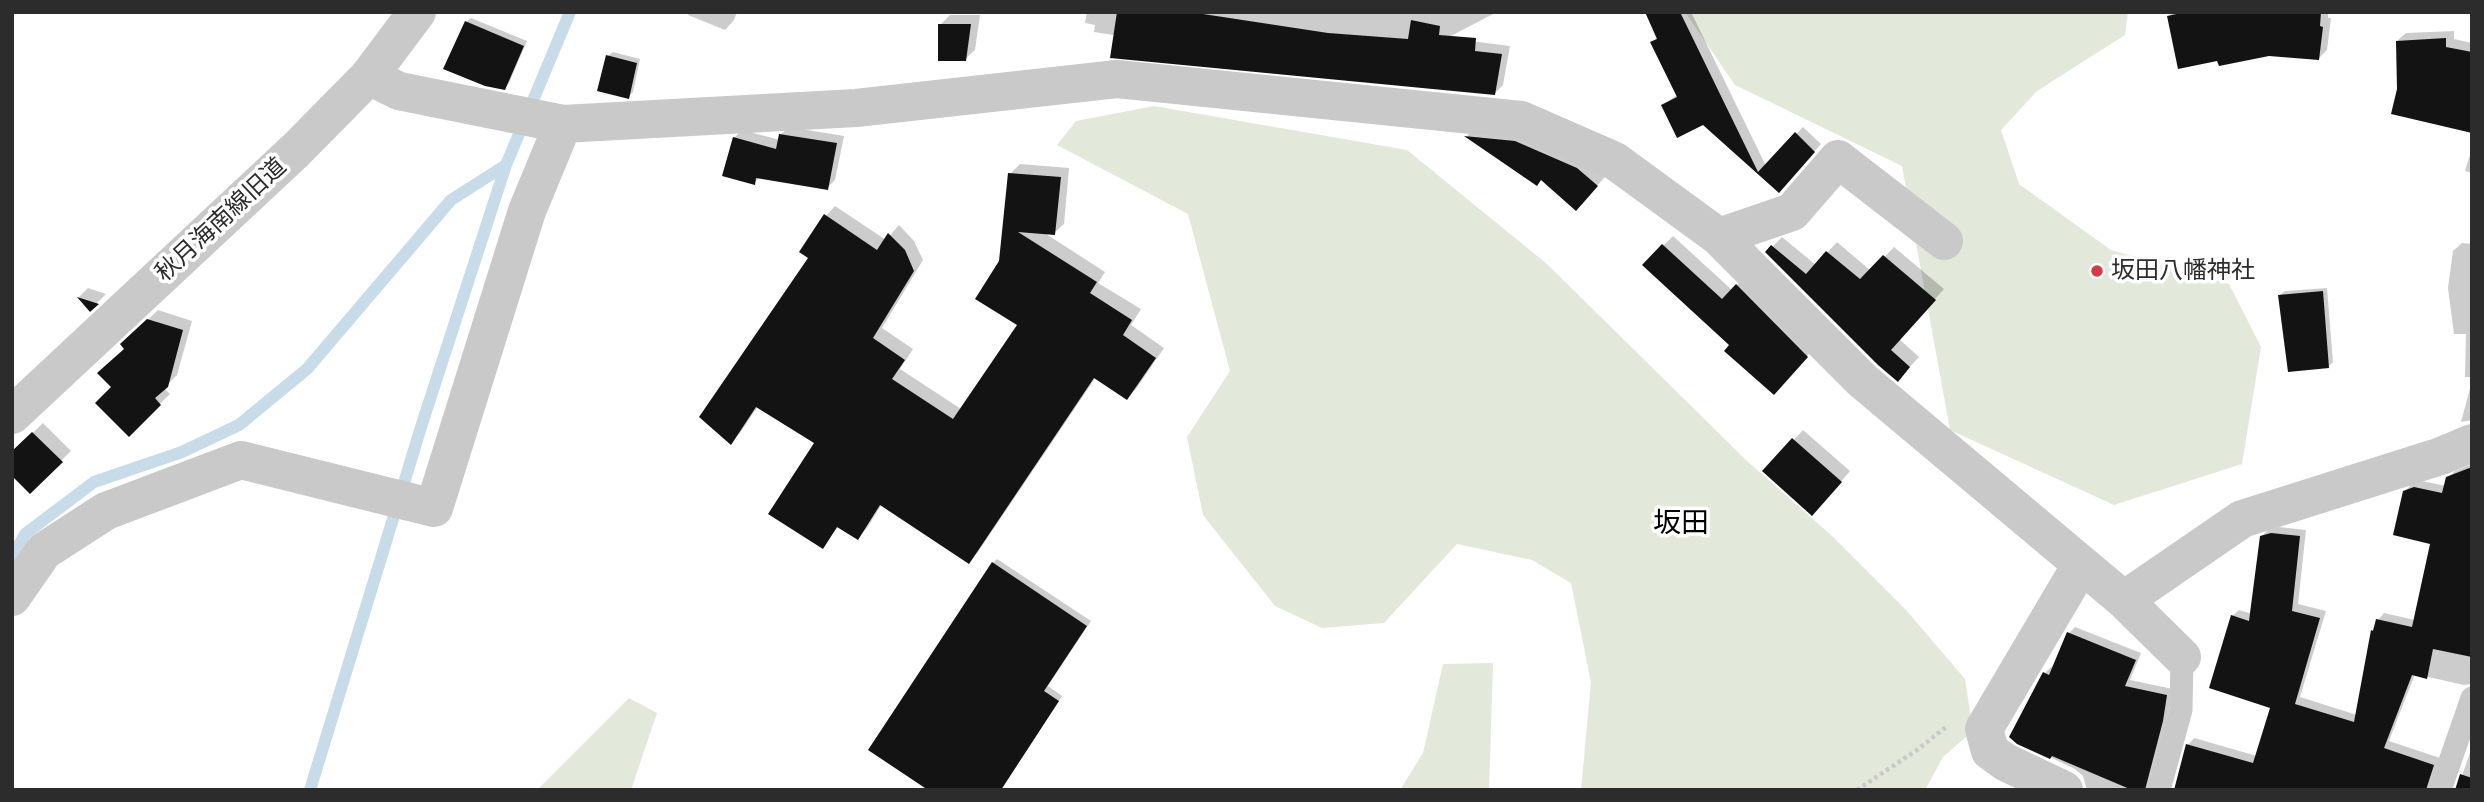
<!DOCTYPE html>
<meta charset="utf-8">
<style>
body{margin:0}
#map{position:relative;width:2484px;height:802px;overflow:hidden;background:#fff;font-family:Raleway,sans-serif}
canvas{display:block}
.frame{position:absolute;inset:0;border:14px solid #2c2c2c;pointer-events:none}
</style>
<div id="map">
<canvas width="2484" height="802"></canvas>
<div class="frame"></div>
</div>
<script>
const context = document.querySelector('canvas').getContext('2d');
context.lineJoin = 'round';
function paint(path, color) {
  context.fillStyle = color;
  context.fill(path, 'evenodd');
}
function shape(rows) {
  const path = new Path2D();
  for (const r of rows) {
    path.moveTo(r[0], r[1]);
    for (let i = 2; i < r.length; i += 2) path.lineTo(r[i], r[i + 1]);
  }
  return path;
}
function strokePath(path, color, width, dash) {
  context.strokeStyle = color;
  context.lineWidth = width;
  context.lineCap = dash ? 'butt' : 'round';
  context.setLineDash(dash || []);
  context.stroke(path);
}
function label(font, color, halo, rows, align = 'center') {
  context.font = font + ' Raleway,"Noto Sans JP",sans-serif';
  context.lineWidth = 7;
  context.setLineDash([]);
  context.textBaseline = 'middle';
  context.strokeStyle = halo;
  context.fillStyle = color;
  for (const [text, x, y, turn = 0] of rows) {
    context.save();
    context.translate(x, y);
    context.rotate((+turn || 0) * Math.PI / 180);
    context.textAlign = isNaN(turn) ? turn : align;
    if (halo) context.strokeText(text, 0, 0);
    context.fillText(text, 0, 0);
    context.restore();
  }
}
paint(shape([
 [1685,12,2128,12,2125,35,2037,91,2001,130,2019,184,2111,250,2229,284,2261,347,2242,464,2114,505,1950,430,1902,166,1735,85],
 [1154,106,1407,150,1547,264,1747,461,1831,535,1907,611,1965,679,1973,731,1943,757,1925,790,1581,790,1591,682,1571,583,1532,560,1457,544,1384,623,1322,628,1275,606,1203,515,1187,437,1230,371,1188,214,1057,145,1076,121],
 [1493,663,1489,790,1400,790,1423,753,1443,664],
 [629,698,657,713,631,790,537,790]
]), '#e2e9da');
paint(shape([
 [689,12,737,12,734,20,725,30,688,15],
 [1087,12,1497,12,1447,38,1510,46,1503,85,1494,94,1094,32,1095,25,1085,23],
 [1647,12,1691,12,1766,166,1803,127,1821,144,1779,191,1703,123,1663,105,1678,94,1652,42,1658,37],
 [2171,12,2328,12,2328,18,2331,18,2327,50,2318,59,2269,54,2218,59,2170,19],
 [950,15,980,15,975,50,965,59,940,25],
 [471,18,527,41,509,83,504,88,466,22],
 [2454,31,2454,39,2472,43,2472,131,2399,89,2397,41,2406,33],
 [613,52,640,59,633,92,628,97,608,56],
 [789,127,844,136,835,180,827,188,760,177,754,183,734,138,742,130,780,140,780,135],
 [1476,127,1526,132,1606,176,1585,199,1542,179,1536,184,1467,136],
 [2472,148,2472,173,2465,171],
 [1020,164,1069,168,1064,224,1054,233,1043,232,1105,272,1098,283,1141,309,1131,325,1164,348,1136,389,1126,398,1096,377,978,552,969,562,882,504,867,528,857,538,839,526,822,546,816,443,758,406,740,433,731,442,810,258,826,216,835,206,886,240,899,225,914,241,923,260,882,328,913,349,900,369,961,409,1019,324,1001,262,1010,174],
 [1673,236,1732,290,1746,276,1816,346,1783,383,1731,345,1644,265],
 [1782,237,1816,265,1837,242,1871,271,1894,247,1944,289,1899,339,1919,357,1907,370,1767,252],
 [2462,243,2472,244,2472,377,2465,377,2466,334,2454,334,2448,288,2453,251],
 [88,288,106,294,90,310,79,297],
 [2327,288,2333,362,2328,367,2280,295,2285,291],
 [158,310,192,321,177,375,164,388,170,394,129,434,113,387,126,348,122,345],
 [2472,381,2472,420,2461,422],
 [43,423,71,451,30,491,12,453],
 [1803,430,1850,471,1822,504,1765,471],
 [2472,464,2472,684,2464,685,2415,674,2389,741,2440,758,2435,790,2344,790,2188,745,2194,738,2257,756,2272,707,2232,616,2239,610,2252,614,2261,537,2268,530,2279,527,2306,530,2298,604,2326,611,2300,697,2357,715,2372,631,2378,620,2384,613,2415,620,2432,542,2404,492,2411,485,2422,481,2446,486,2448,478,2455,471],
 [997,559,1091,621,1048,686,1062,696,1000,790,993,563],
 [2075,627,2141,653,2130,680,2173,689,2154,790,2087,790,2083,776,2075,769,2018,742,2044,674,2051,667,2054,668,2069,633],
 [2472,747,2472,790,2457,790]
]), '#0003');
strokePath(shape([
 [12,558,25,534,94,482,182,452,239,425,307,369,451,200,506,165],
 [310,790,422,424,506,165,570,12]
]), '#c7dbe8', 12);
paint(shape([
 [1117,12,1190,12,1328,33,1408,39,1411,20,1440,26,1439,35,1476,38,1475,51,1502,54,1495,95,1110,58],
 [1645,12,1680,12,1758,172,1795,132,1815,152,1779,193,1703,125,1677,138,1661,105,1677,97,1650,42,1657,39],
 [2186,12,2321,12,2320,26,2323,27,2319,60,2269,56,2219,66,2217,61,2178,69,2167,16],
 [465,21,524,46,505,90,485,86,443,69],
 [938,24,971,24,966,61,938,61],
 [2446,38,2446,47,2472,52,2472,133,2391,114,2397,89,2396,41],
 [606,55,637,63,629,99,597,91],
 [779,134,837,143,828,190,756,178,755,185,722,176,733,137,776,149],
 [1464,136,1515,141,1577,168,1598,186,1576,211,1541,180,1537,186],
 [1008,173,1061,177,1055,235,1018,232,1097,282,1090,293,1132,320,1123,335,1156,358,1127,400,1094,378,969,564,880,505,858,540,837,527,823,549,768,514,814,443,756,407,731,445,699,417,808,258,799,252,824,214,877,250,888,233,905,250,914,271,873,338,905,360,892,379,953,419,1017,325,975,299,999,261],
 [1662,244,1722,299,1736,284,1808,357,1774,395,1724,351,1729,345,1642,265],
 [1771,245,1806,274,1826,251,1860,279,1883,255,1936,300,1891,350,1910,367,1898,382,1878,365,1765,252],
 [2323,291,2329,368,2288,372,2278,295],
 [77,297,99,304,90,312],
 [147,319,183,330,168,387,155,398,161,405,129,437,95,403,111,387,97,373,124,349,120,344],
 [32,432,63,462,30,494,12,476,12,451],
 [1792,438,1842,482,1812,516,1762,471],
 [2472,467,2472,657,2433,649,2427,679,2412,675,2384,748,2434,765,2426,790,2174,790,2186,744,2253,763,2270,708,2209,688,2231,615,2249,621,2260,536,2271,533,2300,536,2292,611,2320,618,2295,704,2354,722,2371,630,2373,631,2376,619,2412,627,2430,544,2393,535,2403,491,2414,487,2442,493,2446,477],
 [992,562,1087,626,1044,691,1059,701,1001,790,928,790,868,750],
 [2067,632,2136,660,2125,686,2167,695,2163,721,2145,790,2132,790,2052,756,2050,759,2017,744,2009,737,2043,672,2049,675],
 [2460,774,2472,778,2472,790,2455,790]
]), '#131313');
strokePath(shape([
 [1857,790,1917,750,1946,727]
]), '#c9c9c9', 4.5, [3.5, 3.5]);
strokePath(shape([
 [2159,790,2181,710,2182,657],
 [2440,790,2472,698]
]), '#c9c9c9', 23);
strokePath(shape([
 [1719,237,1792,212,1838,159,1944,241],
 [12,415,296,150,369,76,399,91,563,124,856,108,1117,79,1521,120,1615,161,1719,237,1863,381,2124,600,2182,657],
 [12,597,44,551,106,511,241,460,434,508,527,211,563,124],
 [2124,600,2242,519,2441,456,2472,443],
 [2064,790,2005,762,1990,751,1984,729,2081,565]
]), '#c9c9c9', 38);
strokePath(shape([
 [369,76,417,12]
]), '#c9c9c9', 38);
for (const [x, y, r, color] of [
 [2097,271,7,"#d83947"]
]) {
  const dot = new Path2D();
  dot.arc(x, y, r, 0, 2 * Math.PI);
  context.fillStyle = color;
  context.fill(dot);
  strokePath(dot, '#fff', 2.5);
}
label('24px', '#2c2c2c', '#fff', [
 ["秋月海南線旧道",221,220,-43]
]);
label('24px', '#2c2c2c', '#fff', [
 ["坂田八幡神社",2111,271]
], 'left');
label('28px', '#000', '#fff', [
 ["坂田",1681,524]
]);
</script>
